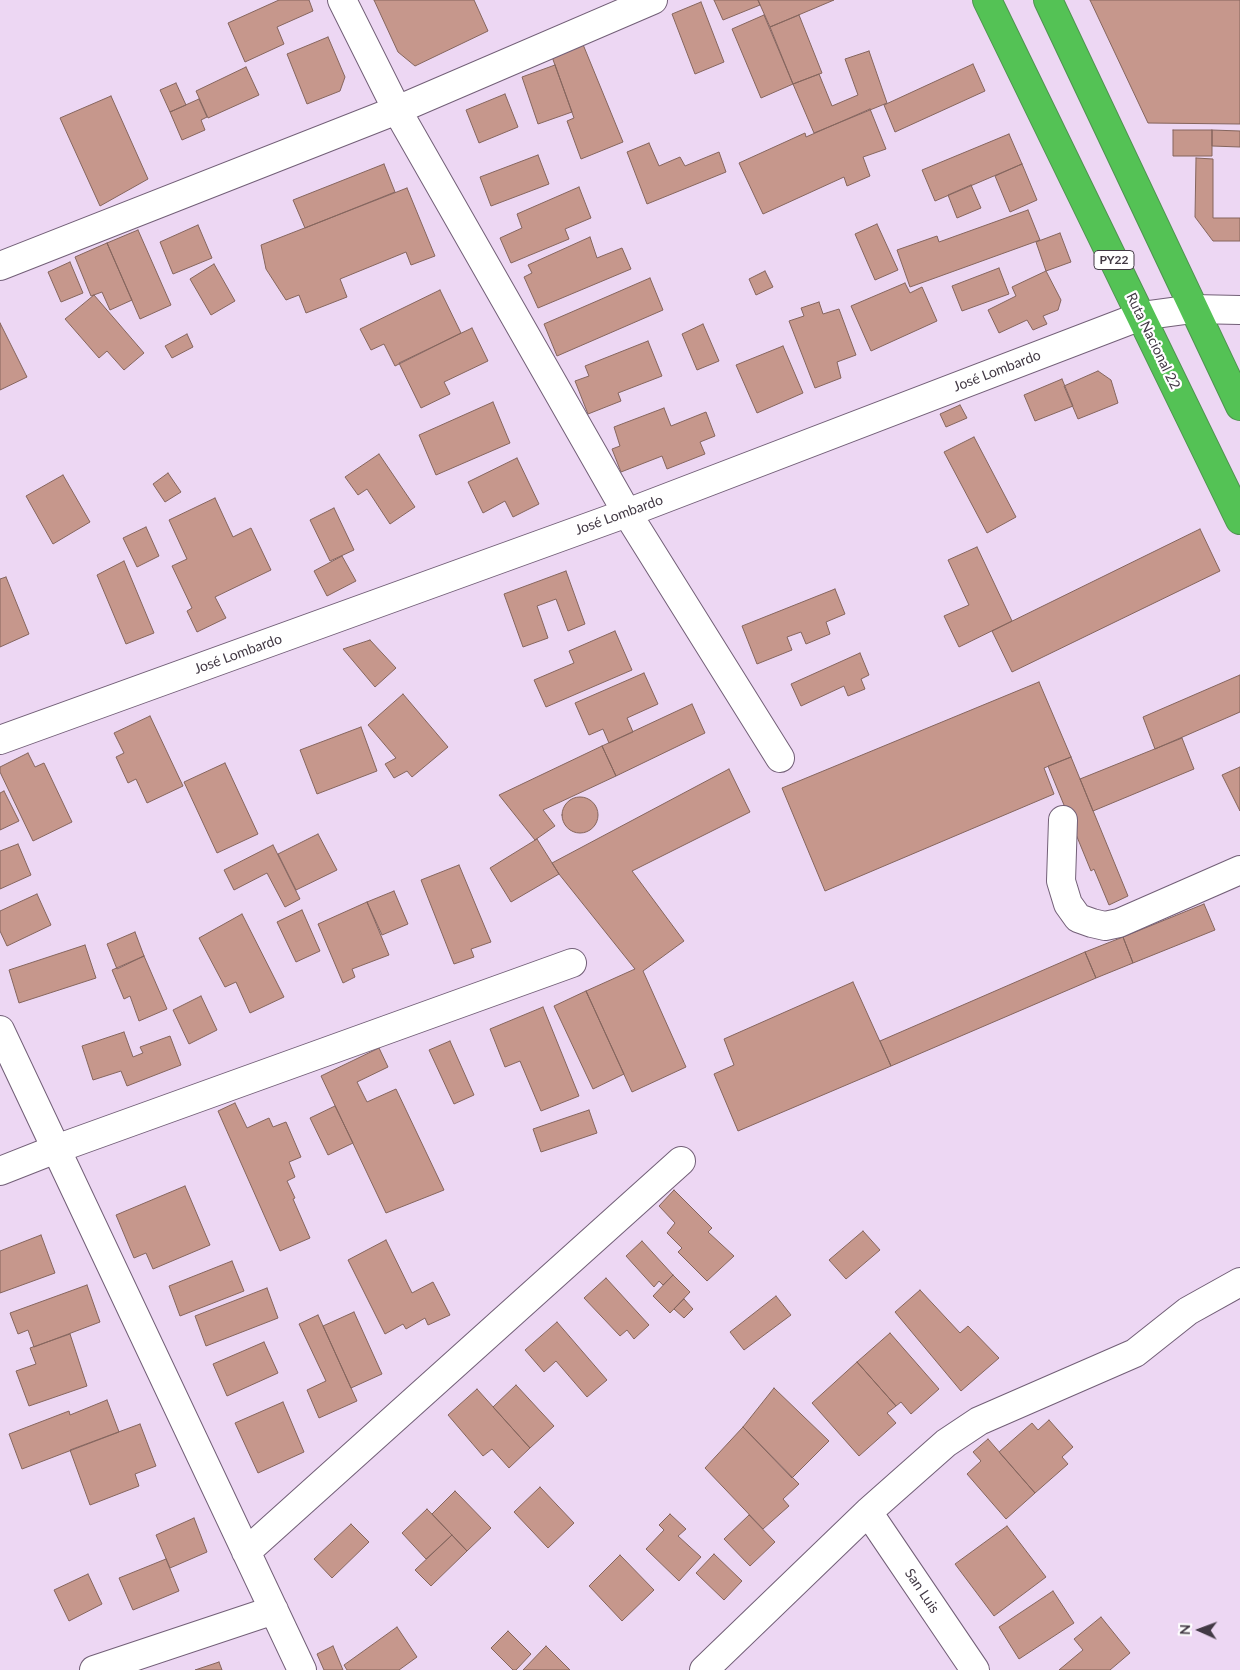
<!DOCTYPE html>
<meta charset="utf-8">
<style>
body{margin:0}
#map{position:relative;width:1240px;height:1670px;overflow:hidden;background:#edd7f3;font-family:Lato,sans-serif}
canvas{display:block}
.north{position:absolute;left:1175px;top:1605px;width:50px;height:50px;-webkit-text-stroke:4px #fff;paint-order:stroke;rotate:272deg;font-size:14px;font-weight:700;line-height:20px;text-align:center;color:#423944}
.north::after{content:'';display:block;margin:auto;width:18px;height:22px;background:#423944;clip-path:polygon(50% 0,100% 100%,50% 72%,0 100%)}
</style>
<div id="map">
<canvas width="1240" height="1670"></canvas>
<div class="north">N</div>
</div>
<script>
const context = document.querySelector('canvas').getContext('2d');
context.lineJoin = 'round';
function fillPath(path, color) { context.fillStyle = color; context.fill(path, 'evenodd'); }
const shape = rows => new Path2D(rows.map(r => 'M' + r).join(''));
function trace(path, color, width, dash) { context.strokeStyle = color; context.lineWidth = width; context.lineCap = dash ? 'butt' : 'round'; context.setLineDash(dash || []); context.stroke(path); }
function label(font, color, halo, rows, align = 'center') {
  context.font = font + ' Lato,sans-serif'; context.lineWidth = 4.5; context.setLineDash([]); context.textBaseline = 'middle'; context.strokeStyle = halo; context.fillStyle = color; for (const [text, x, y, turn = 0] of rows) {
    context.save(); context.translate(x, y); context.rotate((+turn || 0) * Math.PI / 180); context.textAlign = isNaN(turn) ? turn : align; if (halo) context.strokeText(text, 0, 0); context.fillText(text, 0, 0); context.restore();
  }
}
const building = shape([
 [279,0,309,0,313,11,277,27,284,44,245,62,228,23,279,0],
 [374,0,474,0,488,31,415,66,398,52,374,0],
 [714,0,758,0,760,5,723,20,714,0],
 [758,0,834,0,770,27,758,0],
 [1090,0,1240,0,1240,124,1148,123,1090,0],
 [701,2,724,62,695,74,672,14,701,2],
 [764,15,793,84,761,98,732,29,764,15],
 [799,15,822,73,793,84,770,27,799,15],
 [328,37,345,77,340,91,307,104,287,54,328,37],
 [582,42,623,142,581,159,567,121,574,118,551,54,582,42],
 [869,51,887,103,814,133,793,84,819,74,832,106,858,95,845,59,869,51],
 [973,64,985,91,895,132,884,105,973,64],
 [555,65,572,112,538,124,522,77,555,65],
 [246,67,259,95,208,118,196,91,246,67],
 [176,83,186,105,170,112,160,90,176,83],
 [505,94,518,127,479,143,466,110,505,94],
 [111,96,148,179,100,206,60,118,111,96],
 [199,99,207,117,201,120,205,130,182,140,170,112,199,99],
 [870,109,886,149,863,157,870,176,847,186,844,177,763,214,739,163,805,133,806,137,870,109],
 [1173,130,1212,130,1212,156,1173,156,1173,130],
 [1212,130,1240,131,1240,147,1212,146,1212,130],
 [1009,134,1022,164,935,201,922,170,1009,134],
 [649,143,659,166,680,157,685,166,719,152,726,172,647,204,627,152,649,143],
 [538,155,549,184,491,206,480,177,538,155],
 [1196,158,1213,159,1213,218,1240,218,1240,241,1213,241,1195,217,1196,158],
 [384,164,395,192,305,228,293,200,384,164],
 [1022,164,1037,200,1010,212,995,176,1022,164],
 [971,185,981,208,957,218,948,195,971,185],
 [579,187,591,218,565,229,569,239,511,263,500,238,522,228,517,214,579,187],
 [407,188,435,256,411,265,406,252,340,279,347,297,306,313,299,295,286,300,266,269,261,245,407,188],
 [1028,210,1040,240,910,287,897,250,937,236,939,242,1028,210],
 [877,224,898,270,875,280,855,234,877,224],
 [198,225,212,258,173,274,160,242,198,225],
 [138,230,171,305,140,319,107,243,138,230],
 [1060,233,1071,262,1046,271,1036,242,1060,233],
 [590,237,597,258,622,248,631,269,538,308,524,277,532,273,528,265,590,237],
 [107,243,132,300,110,310,102,292,91,296,75,257,107,243],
 [70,262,83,293,61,302,48,272,70,262],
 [214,264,235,301,211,315,190,279,214,264],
 [999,268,1009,294,962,311,952,286,999,268],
 [765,271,773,287,756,295,749,279,765,271],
 [1046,271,1061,300,1058,310,1043,316,1047,324,1033,330,1027,320,999,333,988,310,1016,296,1012,287,1046,271],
 [650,278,663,310,557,356,544,324,650,278],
 [905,283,910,293,922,287,937,321,871,351,851,306,905,283],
 [440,290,461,333,395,366,384,344,371,350,360,329,440,290],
 [94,295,144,353,124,370,107,351,99,358,65,319,94,295],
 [819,302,823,314,839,309,856,355,837,362,841,378,815,388,789,321,804,316,801,308,819,302],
 [0,323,27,377,0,390,0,323],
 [703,324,719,361,697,370,682,334,703,324],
 [472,328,488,361,444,382,450,394,421,408,399,363,472,328],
 [187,334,193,347,172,358,165,346,187,334],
 [648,341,662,376,618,393,621,401,588,414,575,381,589,376,585,366,648,341],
 [783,346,803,393,757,413,736,365,783,346],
 [1098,371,1111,380,1118,403,1078,419,1064,386,1098,371],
 [1062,379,1073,406,1035,421,1024,395,1062,379],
 [493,402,510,443,436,475,419,435,493,402],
 [960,405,967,418,946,427,940,414,960,405],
 [664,408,671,426,706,412,715,436,700,442,705,454,667,469,662,456,621,472,612,449,620,446,614,427,664,408],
 [974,437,1016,517,987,533,944,452,974,437],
 [379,454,415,507,390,524,367,489,358,495,345,477,379,454],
 [517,458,539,504,513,517,505,501,483,513,468,482,517,458],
 [168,473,181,492,165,502,153,484,168,473],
 [63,475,90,522,53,544,26,496,63,475],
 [215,498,233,537,251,528,271,570,215,597,226,618,197,632,187,611,192,608,172,566,187,559,169,520,215,498],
 [334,508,354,550,330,561,310,520,334,508],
 [146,527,159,556,137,567,123,538,146,527],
 [1200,529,1220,571,1012,672,992,631,1200,529],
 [977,547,1012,621,959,647,944,616,969,605,948,560,977,547],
 [342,556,356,581,327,596,314,571,342,556],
 [124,561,154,633,126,644,97,575,124,561],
 [566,571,585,624,568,631,556,599,537,606,548,638,523,647,504,594,566,571],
 [6,577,29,634,0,647,0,579,6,577],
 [835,589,845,614,826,622,830,634,806,644,801,632,787,637,792,650,757,664,742,626,835,589],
 [615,631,632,670,546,707,534,680,574,663,569,651,615,631],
 [370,640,396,668,375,687,343,649,370,640],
 [860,653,869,675,861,679,865,689,848,696,844,686,801,706,791,684,860,653],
 [644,673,658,704,627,718,633,732,609,743,603,729,589,735,575,703,644,673],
 [1240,675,1240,712,1155,749,1143,717,1240,675],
 [1039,682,1071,757,1044,768,1054,794,825,891,782,788,1039,682],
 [403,694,448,747,412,777,407,771,394,778,385,764,396,758,368,725,403,694],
 [692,704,705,733,616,776,602,746,692,704],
 [150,716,183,786,147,803,136,779,128,783,116,757,124,753,114,733,150,716],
 [361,727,377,771,317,794,300,750,361,727],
 [1182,738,1194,769,1093,811,1080,779,1182,738],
 [602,746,616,776,543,810,555,826,535,840,499,795,602,746],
 [28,753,35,767,44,763,72,822,33,841,0,772,0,767,28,753],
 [1071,757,1128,896,1109,905,1094,869,1091,871,1048,766,1071,757],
 [225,763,258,834,217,853,184,782,225,763],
 [1240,767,1240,811,1222,775,1240,767],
 [729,769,750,812,632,871,684,941,643,971,686,1067,632,1092,586,991,635,969,559,874,552,863,729,769],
 [4,791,19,821,0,830,0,793,4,791],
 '562 815a18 18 0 1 1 36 0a18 18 0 1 1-36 0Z',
 [318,834,337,870,296,890,278,854,318,834],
 [537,839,559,874,511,902,490,868,537,839],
 [18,844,31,875,0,889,0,851,18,844],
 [273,845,300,899,285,907,267,873,234,890,224,870,273,845],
 [459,865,491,942,471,949,474,957,454,964,421,880,459,865],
 [394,891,408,924,382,935,367,902,394,891],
 [37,894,51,925,7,946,0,931,0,911,37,894],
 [367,902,389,955,352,969,355,977,343,983,318,924,367,902],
 [1204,904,1215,930,1133,963,1123,937,1204,904],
 [302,910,320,951,296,962,277,922,302,910],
 [242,914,284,997,250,1013,236,982,225,987,199,938,242,914],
 [135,932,144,956,117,969,107,944,135,932],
 [1123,937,1133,963,1096,978,1085,952,1123,937],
 [85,945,96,978,19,1003,9,970,85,945],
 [1085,952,1096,978,891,1066,880,1041,1085,952],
 [144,956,167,1009,139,1021,130,996,124,999,112,970,144,956],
 [853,982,891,1066,738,1131,714,1074,734,1065,724,1039,853,982],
 [586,991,624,1074,593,1089,554,1006,586,991],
 [201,996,217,1030,189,1044,173,1010,201,996],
 [543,1007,579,1096,541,1111,520,1061,505,1067,490,1029,543,1007],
 [124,1032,133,1057,143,1053,140,1047,170,1036,181,1065,127,1086,121,1071,93,1080,82,1046,124,1032],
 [450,1041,474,1095,454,1104,429,1050,450,1041],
 [379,1048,388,1067,357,1082,367,1102,396,1089,444,1190,386,1213,321,1076,379,1048],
 [235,1103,247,1128,269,1118,273,1127,286,1122,301,1157,289,1162,295,1177,287,1181,295,1198,293,1199,310,1238,280,1251,218,1111,235,1103],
 [335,1106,353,1143,328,1155,310,1118,335,1106],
 [589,1110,597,1133,541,1152,533,1129,589,1110],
 [185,1186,210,1245,153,1269,146,1253,134,1258,116,1215,185,1186],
 [674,1190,712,1228,708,1232,734,1256,707,1281,678,1252,682,1248,667,1233,675,1223,659,1206,674,1190],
 [863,1231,880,1250,846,1279,829,1260,863,1231],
 [41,1235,55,1273,0,1293,0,1251,41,1235],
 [386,1240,412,1293,433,1282,450,1315,428,1325,425,1318,406,1329,403,1324,385,1334,348,1260,386,1240],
 [642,1241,673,1275,663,1285,659,1281,654,1287,626,1256,642,1241],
 [232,1261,244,1291,180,1316,169,1286,232,1261],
 [673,1275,690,1292,670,1313,653,1296,673,1275],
 [606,1278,649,1325,634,1339,627,1330,620,1336,584,1298,606,1278],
 [87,1285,100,1322,34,1347,28,1330,18,1334,10,1313,87,1285],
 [267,1288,278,1318,206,1346,195,1316,267,1288],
 [920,1290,960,1333,968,1326,999,1358,961,1391,895,1312,920,1290],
 [776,1296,791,1315,744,1350,730,1332,776,1296],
 [684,1299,693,1309,684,1318,674,1309,684,1299],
 [354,1312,382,1374,351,1388,323,1326,354,1312],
 [318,1315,357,1401,319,1418,307,1390,326,1381,299,1324,318,1315],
 [557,1322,607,1380,587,1397,556,1361,544,1372,525,1350,557,1322],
 [890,1333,939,1389,911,1414,901,1402,896,1406,857,1362,890,1333],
 [70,1334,87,1386,29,1406,16,1371,36,1364,30,1348,70,1334],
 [264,1342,278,1373,227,1396,213,1364,264,1342],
 [857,1362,896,1406,887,1413,896,1423,859,1456,812,1403,857,1362],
 [516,1385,554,1426,530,1448,493,1407,516,1385],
 [774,1388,829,1441,792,1478,743,1427,774,1388],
 [477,1389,530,1448,509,1468,492,1449,483,1456,448,1415,477,1389],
 [107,1400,119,1432,22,1469,9,1434,69,1411,70,1415,107,1400],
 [283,1402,304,1452,258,1473,235,1423,283,1402],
 [1049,1420,1073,1447,1062,1457,1068,1464,1035,1493,999,1452,1032,1423,1038,1430,1049,1420],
 [140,1424,156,1466,135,1474,139,1486,90,1505,70,1450,140,1424],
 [743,1427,799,1484,783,1499,789,1506,763,1529,705,1468,743,1427],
 [988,1439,1035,1493,1006,1519,967,1474,981,1461,973,1452,988,1439],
 [540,1487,574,1523,548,1548,514,1512,540,1487],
 [455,1491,491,1528,467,1551,432,1514,455,1491],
 [427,1509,452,1535,426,1559,402,1533,427,1509],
 [670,1514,686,1529,678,1536,701,1557,679,1581,646,1549,664,1530,659,1525,670,1514],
 [749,1515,775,1542,750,1566,724,1539,749,1515],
 [194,1518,207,1552,170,1568,156,1535,194,1518],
 [351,1524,369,1542,332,1578,314,1559,351,1524],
 [1007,1526,1046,1577,994,1616,955,1564,1007,1526],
 [452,1535,467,1551,431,1586,415,1570,452,1535],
 [714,1554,742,1581,724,1600,696,1573,714,1554],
 [620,1555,654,1590,622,1621,589,1586,620,1555],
 [166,1559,179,1591,133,1610,119,1578,166,1559],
 [88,1574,102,1604,69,1621,54,1590,88,1574],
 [1053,1591,1074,1623,1019,1659,999,1627,1053,1591],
 [1101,1617,1130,1653,1110,1670,1059,1670,1083,1650,1074,1639,1101,1617],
 [397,1627,417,1657,399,1670,347,1670,344,1665,397,1627],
 [508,1631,531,1654,516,1670,513,1670,491,1648,508,1631],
 [333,1646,343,1670,324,1670,317,1654,333,1646],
 [546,1646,570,1670,523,1670,546,1646],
 [219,1662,222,1670,195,1670,219,1662]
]);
const minor = shape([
 [342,0,397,110,627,513,780,758],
 [0,266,397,110,653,0],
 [0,740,627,513,1141,316,1193,309,1240,310],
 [1063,820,1061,881,1068,904,1078,918,1092,923,1105,926,1119,923,1240,870],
 [0,1030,302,1670],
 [0,1171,56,1149,572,963],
 [868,1512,975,1670],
 [246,1552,681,1161],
 [94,1670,274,1610],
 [704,1670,868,1512,946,1443,979,1421,1135,1353,1188,1311,1240,1282]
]);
const highway = shape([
 [987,0,1240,520],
 [1048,0,1240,406]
]);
const shields = [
 [1114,260,40]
];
const shieldNames = [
 ["PY22",1114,260]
];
const streetNames = [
 ["Ruta Nacional 22",1153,341,64],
 ["José Lombardo",997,371,-21],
 ["José Lombardo",619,515,-20],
 ["José Lombardo",238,654,-20],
 ["San Luis",922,1591,56]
];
fillPath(building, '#c6978c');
trace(building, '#85655d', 1);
trace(minor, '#725f77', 30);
trace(highway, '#4e924f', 30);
trace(minor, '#fff', 28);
trace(highway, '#54c255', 28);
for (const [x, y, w] of shields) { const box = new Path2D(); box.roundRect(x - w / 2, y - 9.5, w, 19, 4); context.fillStyle = '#fff'; context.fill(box); trace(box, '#423944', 1); }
label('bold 12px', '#423944', null, shieldNames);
label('14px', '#423944', '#fff', streetNames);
</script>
